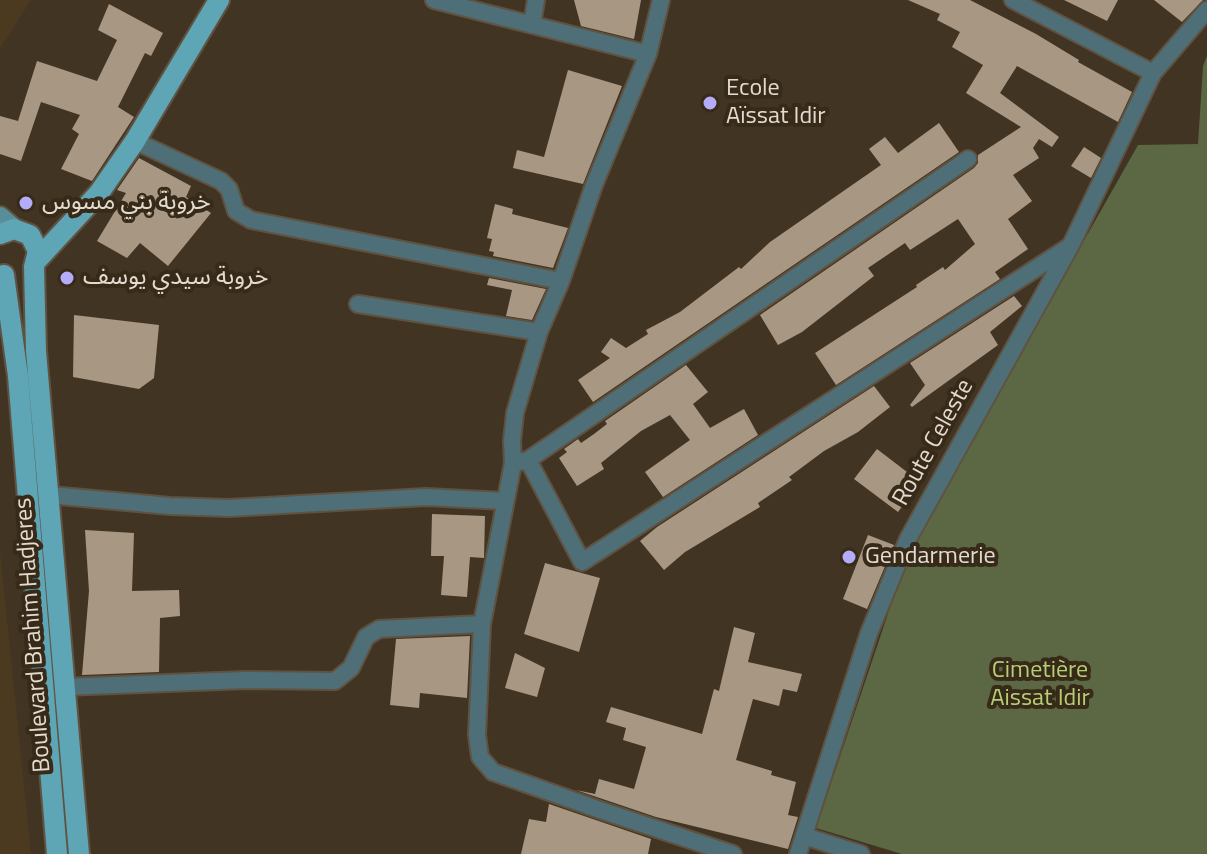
<!DOCTYPE html>
<meta charset="utf-8">
<style>
body{margin:0}
canvas{display:block;background:#423422}
</style>
<canvas width="1207" height="854"></canvas>
<script>
const context = document.querySelector('canvas').getContext('2d');
context.lineJoin = 'round';
function fillPath(path, color) { context.fillStyle = color; context.fill(path, 'evenodd'); }
const shape = rows => new Path2D(rows.map(r => 'M' + r).join(''));
function trace(path, color, width, dash) { context.strokeStyle = color; context.lineWidth = width; context.lineCap = dash ? 'butt' : 'round'; context.setLineDash(dash || []); context.stroke(path); }
function label(font, color, halo, rows, align = 'center') {
  context.font = font + ' "Titillium Web","Noto Sans Arabic",sans-serif'; context.lineWidth = 8; context.setLineDash([]); context.textBaseline = 'middle'; context.strokeStyle = halo; context.fillStyle = color; for (const [text, x, y, turn = 0] of rows) {
    context.save(); context.translate(x, y); context.rotate((+turn || 0) * Math.PI / 180); context.textAlign = isNaN(turn) ? turn : align; if (halo) context.strokeText(text, 0, 0); context.fillText(text, 0, 0); context.restore();
  }
}
const built = shape([
 [0,0,31,0,0,48],
 [0,551,31,854,0,854]
]);
const green = shape([
 [1207,56,1207,854,902,854,816,828,910,548,1138,145,1198,144,1203,66]
]);
const building = shape([
 [574,0,641,0,634,39,581,26],
 [908,0,970,0,1036,34,1079,60,1078,62,1132,92,1118,122,1017,66,1000,93,1059,137,1052,147,1039,139,1033,148,1039,158,1013,175,1032,201,1008,219,1028,249,995,272,1000,279,836,385,815,353,917,287,916,285,943,267,945,270,975,244,958,219,910,250,905,243,868,268,874,276,802,332,778,345,760,315,974,168,978,163,978,155,1021,127,966,93,983,65,952,47,960,32,937,20,940,14],
 [1064,0,1118,0,1107,21],
 [1154,0,1203,0,1182,22],
 [109,4,163,33,151,56,145,53,118,107,134,117,92,181,61,169,79,134,72,129,80,115,41,102,21,161,0,154,0,116,18,121,37,61,97,81,117,40,98,30],
 [568,70,622,86,583,184,513,168,517,150,544,157],
 [939,123,959,152,593,402,578,380,610,358,601,352,611,338,626,348,648,334,646,330,680,312,739,267,741,269,770,242,881,165,869,149,885,137,898,153],
 [1084,147,1101,158,1091,178,1071,166],
 [139,158,191,186,186,197,211,213,168,266,140,243,127,258,97,241,126,193,117,190],
 [495,204,513,209,512,214,568,228,553,268,493,256,494,252,489,251,492,239,487,238],
 [489,278,546,289,532,320,506,316,512,290,487,285],
 [1014,296,1022,306,990,332,998,345,912,407,910,405,925,385,910,363],
 [74,315,159,325,154,378,139,389,73,377],
 [686,365,708,392,693,404,710,428,744,409,758,435,663,497,645,472,690,440,670,415,641,431,601,463,604,469,577,486,559,458,567,452,564,449,578,439,581,443,594,434,607,424,605,421],
 [874,386,890,407,858,432,824,451,789,477,792,480,758,503,760,507,685,552,664,570,640,541,657,527],
 [877,449,920,482,898,512,854,479],
 [432,514,485,516,484,558,470,557,467,597,441,595,444,556,431,556],
 [85,530,134,533,132,591,179,590,180,616,160,618,159,672,82,675,89,591],
 [868,535,894,545,867,609,843,599],
 [545,563,600,578,579,652,524,634],
 [734,627,755,633,748,662,802,674,797,692,783,689,779,706,753,699,736,760,772,771,771,775,796,782,788,815,798,817,788,849,656,817,576,790,595,794,599,779,634,789,646,747,623,740,626,728,606,722,611,707,702,734,714,689,719,691],
 [470,636,467,698,420,693,419,708,390,705,396,639],
 [515,653,545,668,537,697,505,688],
 [549,804,651,839,648,854,521,854,529,819,546,822]
]);
const street = shape([
 [434,0,648,54],
 [661,0,648,54,594,185,561,281,539,332,515,413,512,441,513,463,482,624,477,735,480,757,493,772,603,811,733,854],
 [1013,0,1153,73],
 [532,25,536,0],
 [135,141,221,181,229,189,236,211,251,220,561,281],
 [358,304,539,332],
 [528,460,582,562,1069,247],
 [519,462,528,460,968,159],
 [50,495,170,506,229,508,426,497,504,501],
 [63,687,246,680,335,681,351,668,366,637,379,629,482,624],
 [804,836,861,854],
 [798,854,869,633,908,539,1071,245,1153,73,1207,10]
]);
const secondary = shape([
 [0,217,14,229]
]);
const primary = shape([
 [0,234,14,229,30,235,38,251,34,267],
 [38,259,99,193,135,141,219,0],
 [34,267,36,351,79,854],
 [4,275,18,376,57,854]
]);
const markers = [
 [710,103,8,"#b4acf9"],
 [26,203,8,"#b4acf9"],
 [67,278,8,"#b4acf9"],
 [849,557,8,"#b4acf9"]
];
const poiNames = [
 ["Ecole",726,89],
 ["Aïssat Idir",726,117],
 ["خروبة بني مسوس",42,203],
 ["خروبة سيدي يوسف",83,278],
 ["Gendarmerie",865,557]
];
const streetNames = [
 ["Route Celeste",934,443,-61],
 ["Boulevard Brahim Hadjeres",34,635,-94]
];
const parkNames = [
 ["Cimetière",1040,671],
 ["Aissat Idir",1040,699]
];
fillPath(built, '#4b3920');
fillPath(green, '#5c6744');
fillPath(building, '#a89883');
trace(street, '#5f5241', 20);
trace(secondary, '#5f5241', 24);
trace(primary, '#5f5241', 24);
trace(street, '#4e6f77', 16);
trace(secondary, '#588e9a', 20);
trace(primary, '#5ea5b5', 20);
for (const [x, y, r, color] of markers) { const dot = new Path2D(); dot.arc(x, y, r, 0, 2 * Math.PI); context.fillStyle = color; context.fill(dot); trace(dot, '#372a18', 3); }
label('24px', '#e4dbd0', '#372a18', poiNames, 'left');
label('24px', '#e4dbd0', '#372a18', streetNames);
label('24px', '#b6cf76', '#372a18', parkNames);
</script>
